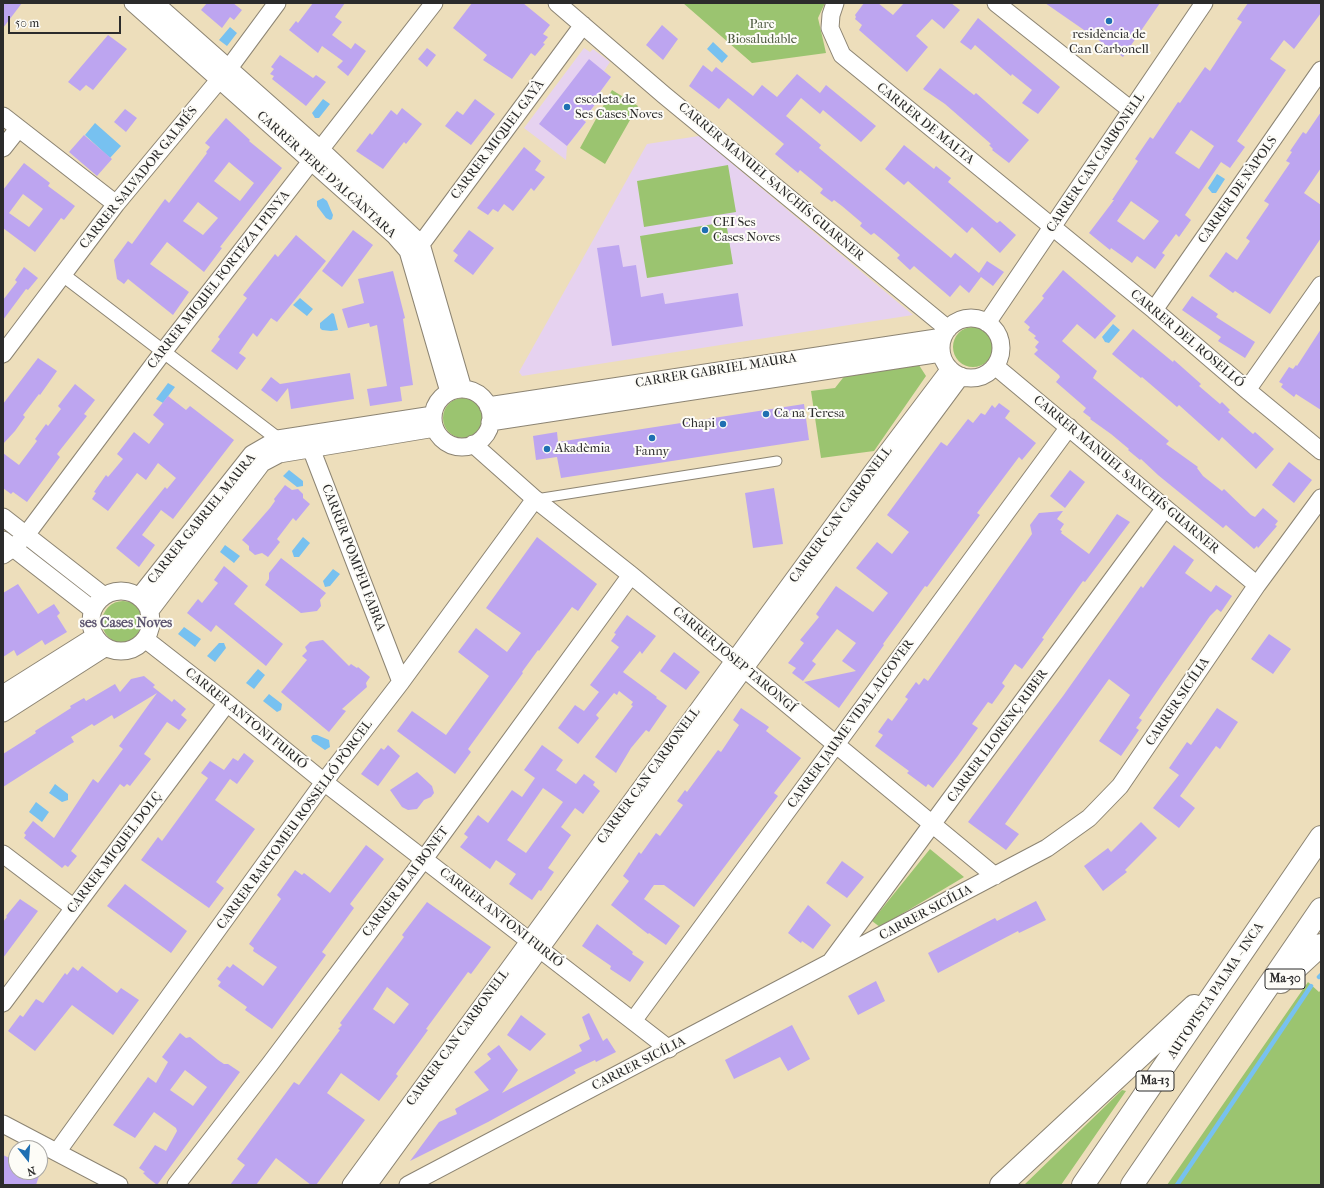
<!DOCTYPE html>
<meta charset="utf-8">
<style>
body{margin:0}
#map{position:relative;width:1324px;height:1188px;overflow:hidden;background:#eddebb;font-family:"IM FELL French Canon",serif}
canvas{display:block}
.frame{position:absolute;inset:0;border:4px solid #2b2b2b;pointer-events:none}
.north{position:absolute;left:8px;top:1140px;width:40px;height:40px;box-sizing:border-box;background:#fdfcf7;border:1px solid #a9a8a5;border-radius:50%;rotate:163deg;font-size:11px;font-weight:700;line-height:16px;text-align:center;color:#2b2b2b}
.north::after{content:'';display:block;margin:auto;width:14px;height:18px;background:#1f6fb2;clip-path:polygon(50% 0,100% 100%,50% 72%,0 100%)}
.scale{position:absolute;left:8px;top:16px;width:113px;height:18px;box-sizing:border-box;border:2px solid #2b2b2b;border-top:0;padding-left:5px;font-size:12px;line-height:14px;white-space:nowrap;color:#2b2b2b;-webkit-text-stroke:3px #fdfcf7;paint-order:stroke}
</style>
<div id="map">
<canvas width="1324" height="1188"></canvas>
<div class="frame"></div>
<div class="north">N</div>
<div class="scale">50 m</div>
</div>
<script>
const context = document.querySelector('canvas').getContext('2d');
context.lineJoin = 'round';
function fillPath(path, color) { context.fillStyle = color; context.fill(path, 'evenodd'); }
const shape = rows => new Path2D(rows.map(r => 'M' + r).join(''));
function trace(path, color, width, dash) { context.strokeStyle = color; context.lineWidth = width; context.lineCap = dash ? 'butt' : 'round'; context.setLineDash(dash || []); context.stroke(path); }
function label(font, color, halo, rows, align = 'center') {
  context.font = font + ' "IM FELL French Canon",serif'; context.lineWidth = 4; context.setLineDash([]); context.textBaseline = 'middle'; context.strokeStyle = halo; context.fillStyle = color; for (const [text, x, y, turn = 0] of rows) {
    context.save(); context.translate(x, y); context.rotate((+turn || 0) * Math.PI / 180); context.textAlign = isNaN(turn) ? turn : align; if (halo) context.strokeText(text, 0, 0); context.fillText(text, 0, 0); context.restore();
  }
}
const built = shape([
 [584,48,590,52,593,49,610,62,604,71,611,77,600,92,603,94,584,120,586,122,567,146,566,160,524,128],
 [699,136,913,315,522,376,519,372,647,144]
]);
const green = shape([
 [683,3,825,3,818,18,826,53,752,63],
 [612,90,638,106,605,164,580,148],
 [728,165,736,212,644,227,637,181],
 [726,222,733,264,647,278,640,236],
 '953 347a20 20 0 1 1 40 0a20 20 0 1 1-40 0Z',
 [917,362,926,376,874,451,821,458,811,391,835,388,846,374],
 '443 418a20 20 0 1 1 40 0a20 20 0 1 1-40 0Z',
 '102 622a21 21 0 1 1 42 0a21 21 0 1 1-42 0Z',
 [930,849,964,877,880,927,872,921],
 [1308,982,1319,992,1321,990,1321,1185,1167,1185],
 [1122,1090,1126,1091,1061,1185,1024,1185]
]);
const water = shape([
 [230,27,237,33,227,46,219,40],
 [713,42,728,56,722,63,707,49],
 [323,99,330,104,319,118,315,118,312,113],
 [95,123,121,146,110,158,85,135],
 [1217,174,1225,179,1216,193,1212,193,1208,188],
 [323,198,327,201,333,215,332,219,330,220,326,218,317,206,317,201],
 [300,298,313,309,307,316,293,305],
 [332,313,334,314,338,330,331,331,322,330,320,328,320,323],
 [1113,324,1120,330,1109,343,1105,342,1102,337],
 [168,383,175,387,163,403,156,399],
 [289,470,303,481,303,486,297,487,283,476],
 [303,537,310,543,299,557,294,557,292,551],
 [225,545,240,556,234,563,220,552],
 [333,569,340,574,330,586,325,587,323,581],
 [184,627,201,639,195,647,178,634],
 [219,643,224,643,226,648,215,662,207,656],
 [258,669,265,675,254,689,246,683],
 [269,694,282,704,281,710,277,712,263,701],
 [313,735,317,735,329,740,330,747,325,750,312,741,311,737],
 [55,784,68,794,68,800,62,802,49,793],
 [36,802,49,812,42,822,29,812]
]);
const stream = shape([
 [1319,977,1321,975],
 [1177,1185,1311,986]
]);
const building = shape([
 [3,3,22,3,3,28],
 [207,3,233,3,242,10,234,20,230,17,222,28,201,10],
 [313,3,345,3,335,17,342,22,332,35,351,49,355,43,366,51,348,76,337,67,343,61,322,46,318,53,289,30,296,21,298,23],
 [472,3,523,3,550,25,543,34,548,37,543,43,545,44,535,56,531,53,512,79,483,60,487,55,453,28],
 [864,3,878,3,893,15,904,3,951,3,960,10,944,29,932,19,916,36,928,47,907,72,859,30,862,25,855,19,856,17,855,15],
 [1045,3,1160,3,1123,57],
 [1248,3,1321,3,1321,13,1294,49,1284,40,1270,59,1286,70,1237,141,1245,147,1230,168,1221,162,1185,215,1191,220,1179,237,1176,234,1162,253,1165,255,1155,269,1137,256,1132,263,1111,248,1110,250,1089,233,1114,200,1112,200,1138,161,1135,159,1150,137,1153,139,1178,102,1180,103,1205,67,1210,71,1242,22,1237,19],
 [1191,130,1214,146,1199,169,1175,153],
 [1131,201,1159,221,1144,240,1117,221],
 [978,18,1060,87,1038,114,1022,103,1032,90,1012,74,1011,76,975,45,971,50,960,42],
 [662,25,678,39,663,60,646,45],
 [108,35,127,49,93,90,86,85,80,91,68,82],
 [427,48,436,55,427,67,418,59],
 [280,55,313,78,316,75,326,82,306,106,272,79,274,76,270,74,274,69,271,67],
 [589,59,611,77,600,92,603,94,583,120,586,122,567,146,539,124],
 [703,65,712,72,716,67,753,96,762,85,777,97,797,74,820,93,826,85,876,126,861,142,823,110,820,114,801,98,786,116,821,145,819,148,951,258,955,253,979,273,987,261,1004,272,993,286,981,277,969,293,960,285,950,297,914,266,910,270,897,258,900,255,885,242,874,233,871,235,860,226,862,223,842,206,834,200,832,202,820,193,823,189,800,170,798,173,775,154,784,144,728,98,719,109,689,86],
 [940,68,974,95,976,93,1029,140,1009,163,992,150,993,149,989,145,991,144,945,104,923,89],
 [475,99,495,114,471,145,445,126,457,111,463,115],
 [402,108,422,124,406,144,404,142,383,169,356,151,370,133,372,135,391,110,397,115],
 [125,109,137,118,126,132,114,122],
 [1321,112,1321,168,1304,193,1321,205,1321,238,1270,314,1235,291,1233,293,1209,276,1226,252,1237,260,1250,241,1246,238,1268,206,1269,204,1264,201,1290,163,1286,161,1292,152,1290,151,1303,132,1306,134],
 [226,118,250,140,249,141,282,168,220,247,222,248,204,272,167,242,150,264,189,292,173,315,128,279,124,284,117,279,114,260,128,241,132,244,165,199,169,203,207,153,206,152,210,147,205,143],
 [229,162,254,183,240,201,214,181],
 [198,202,218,218,203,235,183,221],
 [84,135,112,159,97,176,69,152],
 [904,145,934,169,936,166,951,178,948,182,997,223,1000,221,1016,235,1000,253,972,227,967,233,908,181,904,185,885,169],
 [524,147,541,161,535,170,545,177,534,191,531,188,513,211,504,204,498,212,493,209,488,215,477,208],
 [24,163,50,183,48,186,75,206,64,220,61,218,35,252,3,228,3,190],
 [23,194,43,209,29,227,9,213],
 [353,230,373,245,342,287,322,271],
 [469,230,494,248,473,275,454,261,458,255,453,251],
 [296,235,326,261,277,322,271,318,257,337,253,333,239,353,246,358,237,370,211,351,220,339,218,337,247,298,243,295,275,254,278,257],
 [619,245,623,267,636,265,641,297,663,293,665,304,738,293,743,326,612,346,597,248],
 [24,267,38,278,28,290,26,289,3,320,3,300,17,282,15,280],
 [1063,270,1116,316,1095,339,1077,324,1062,341,1097,371,1093,378,1169,441,1166,444,1198,467,1197,468,1203,476,1222,491,1224,489,1251,515,1255,517,1263,508,1278,521,1275,525,1277,526,1258,548,1257,546,1254,549,1226,525,1223,528,1158,475,1141,459,1140,460,1128,450,1129,449,1111,434,1090,419,1091,418,1083,412,1086,408,1056,382,1060,377,1059,375,1034,354,1038,350,1035,347,1039,342,1034,338,1036,336,1028,330,1030,327,1024,322,1044,298,1042,296],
 [393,271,405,318,403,319,413,385,400,387,402,401,370,406,367,389,387,386,377,325,370,327,369,323,348,328,342,309,364,303,358,279],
 [1192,296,1218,314,1216,317,1255,342,1245,358,1218,341,1221,337,1182,310],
 [1133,329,1173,362,1174,360,1201,384,1199,386,1220,404,1222,402,1230,410,1228,412,1253,434,1255,432,1274,449,1256,469,1222,437,1219,441,1179,405,1177,407,1142,377,1141,378,1112,354],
 [1321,329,1321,410,1296,394,1294,397,1281,387,1283,384,1279,382,1289,367,1293,369,1296,365,1297,366],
 [38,358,57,371,40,395,39,394,23,415,25,417,15,431,3,444,3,404],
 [350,373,354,399,291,409,288,388,277,402,261,390,271,377,280,384],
 [75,384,95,400,84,414,87,416,57,454,60,457,27,502,13,492,11,494,3,488,3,453,19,465,37,441,35,439,46,424,48,426,61,409,58,406],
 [168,396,186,410,190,406,234,440,173,519,161,510,142,535,155,545,139,567,116,548,165,487,167,489,176,478,158,463,146,480,137,473,108,511,92,499,96,493,94,492,106,475,108,477,123,459,117,454,134,432,149,444,164,424,153,415],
 [999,403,1010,411,1005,418,1036,443,1022,460,1019,457,977,513,980,515,927,587,925,586,902,618,883,644,884,645,839,708,804,682,856,671,842,661,856,643,837,629,812,661,816,664,803,681,792,673,796,668,788,663,804,643,800,640,819,617,816,614,836,586,873,612,888,593,856,568,877,542,892,554,909,532,887,515,941,442,947,446,968,419,973,423,981,413,985,415,992,405,995,408],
 [804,404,809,440,561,478,557,457,536,460,533,436,557,432,558,442],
 [1289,462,1312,480,1294,503,1272,485],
 [1070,470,1085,482,1065,508,1050,496],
 [285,485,292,490,298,489,303,494,303,498,310,504,296,521,293,518,277,539,280,542,268,557,262,553,255,555,249,550,249,546,242,540,270,508,275,501,274,499],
 [774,488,783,544,753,548,745,493],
 [1063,511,1057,519,1064,524,1060,530,1062,531,1061,533,1089,554,1117,514,1130,522,1085,582,1083,581,1067,603,1042,638,1044,639,1022,669,1015,664,1002,683,1005,686,992,704,988,702,972,724,978,728,957,757,933,788,928,784,926,787,907,773,909,771,875,746,883,735,878,732,888,718,892,721,908,699,905,697,916,682,919,685,924,678,928,681,1032,534,1030,525,1039,513],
 [537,537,597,584,578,611,572,607,539,651,538,650,522,672,523,673,468,749,471,752,455,774,397,731,412,711,446,735,489,676,458,652,476,628,507,652,521,633,486,608],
 [1174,545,1194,560,1185,573,1211,592,1216,585,1232,596,1221,612,1217,609,1210,616,1163,683,1139,718,1142,720,1136,728,1139,730,1121,756,1099,741,1130,695,1109,679,1005,824,1019,834,1006,850,968,822,1063,696,1141,586,1143,588],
 [281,558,326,593,320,600,321,606,317,611,301,613,265,585,269,579,269,573],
 [224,566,248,586,234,604,283,644,266,666,216,625,211,632,187,613,198,599,202,603,218,583,214,580],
 [18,584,38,614,54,604,60,613,57,616,67,632,45,645,42,640,17,656,14,650,3,657,3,593],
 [627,615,656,636,642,654,640,651,623,672,657,697,656,698,667,706,649,732,646,730,631,748,616,773,595,757,633,706,631,705,633,702,619,691,617,695,614,693,596,715,599,718,578,744,558,728,575,705,584,711,599,692,590,685,619,647,611,641,616,634,614,633],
 [1269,634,1291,649,1273,674,1251,659],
 [323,640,349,666,351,664,357,668,358,667,370,677,366,683,367,687,342,709,346,711,329,732,281,692,307,660,302,656,307,651,305,647,310,642],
 [674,652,700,672,686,690,660,671],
 [144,676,155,685,153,687,172,702,174,699,186,709,181,715,187,720,179,730,167,722,144,754,151,759,130,786,127,784,124,787,120,784,71,851,77,856,68,867,65,865,62,868,24,838,26,835,24,833,33,821,54,838,93,779,98,783,123,749,119,746,157,693,114,719,112,715,94,726,92,724,71,737,74,742,69,745,3,787,3,754,36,733,35,731,71,708,70,706,84,698,86,701,115,684,120,692,131,679],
 [741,708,769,727,766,731,801,758,774,793,778,796,694,907,664,885,654,885,644,899,680,926,666,945,649,933,648,934,611,905,629,881,623,876,639,852,641,854,656,833,660,836,683,805,677,801,685,790,687,792,718,750,721,752,739,725,733,720],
 [1217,708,1238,722,1220,749,1216,746,1180,796,1195,808,1179,828,1153,808,1179,775,1169,768,1187,742,1191,745],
 [388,745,400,756,378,786,361,774,381,748,384,750],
 [542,745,563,760,556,770,576,784,584,774,595,782,593,785,600,791,583,814,575,808,561,827,571,835,548,868,554,872,541,891,539,890,532,900,509,884,516,874,496,860,490,869,460,847,468,837,464,834,478,815,488,823,512,790,522,797,535,778,524,770],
 [543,788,563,802,526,853,507,840],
 [244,753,254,761,237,784,230,779,215,800,255,829,216,882,224,888,209,908,141,860,158,837,162,841,208,778,201,773,210,761,224,770,233,758,238,761],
 [417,772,432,786,434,793,431,797,424,800,417,809,408,810,402,807,390,790],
 [1141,822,1157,838,1125,870,1127,872,1103,891,1084,866,1108,848,1111,852],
 [366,845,384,859,350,904,354,908,322,952,326,955,272,1029,245,1010,247,1007,218,986,221,982,217,979,227,966,230,968,233,964,263,986,277,967,253,951,254,948,249,944,281,899,277,895,295,870,302,875,304,873,330,893],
 [842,861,864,877,847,898,826,883],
 [125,884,187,931,171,953,107,906],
 [20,899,38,911,3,958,3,922,7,917,6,916],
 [1036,901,1046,920,1019,933,1018,931,938,973,928,953,995,918,997,921],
 [427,902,491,947,471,974,468,972,426,1029,428,1030,396,1074,398,1076,379,1101,341,1073,327,1093,365,1120,316,1185,311,1185,276,1158,256,1185,230,1185,245,1165,237,1159,294,1082,299,1085,340,1030,338,1029,342,1025,340,1023,404,937,402,935],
 [387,987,409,1004,394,1024,373,1009],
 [808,905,831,925,813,949,802,941,801,943,788,933],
 [597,924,633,952,632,954,644,962,630,982,610,969,611,966,582,946],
 [82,966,117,993,121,988,139,1000,113,1035,72,1005,35,1051,8,1031,20,1015,23,1017,36,999,43,1003,65,973,67,975,73,967,78,971],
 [876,981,885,1001,858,1015,848,996],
 [589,1013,603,1041,607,1038,616,1052,596,1062,595,1060,574,1070,576,1073,562,1081,488,1122,410,1161,439,1122,457,1114,455,1109,489,1090,474,1072,491,1059,487,1054,499,1045,518,1070,502,1093,582,1051,579,1045,590,1039,582,1017],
 [521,1015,546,1034,530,1051,507,1035],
 [792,1025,810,1059,788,1071,780,1057,734,1079,725,1060],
 [180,1033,186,1038,190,1037,218,1060,224,1064,228,1064,240,1072,157,1185,147,1177,143,1173,145,1172,139,1168,155,1145,166,1151,177,1131,176,1128,154,1112,135,1138,113,1125,148,1077,156,1083,168,1062,162,1057],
 [185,1070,207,1087,193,1106,170,1090],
 [3,1155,16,1161,16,1172,29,1172,39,1176,36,1185,3,1185]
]);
const service = shape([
 [536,499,777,461]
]);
const pedestrian = shape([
 [63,275,278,439]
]);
const minor = shape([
 [133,3,395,236,408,251,449,392],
 [155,3,320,149,421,244,463,389],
 [557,3,664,95,948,329],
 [835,3,831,15,830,28,842,55,1154,310,1247,390,1321,451],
 [996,3,1131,110],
 [3,116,116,204],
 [3,148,18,129],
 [412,249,424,240,583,25],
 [1154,310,1321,70],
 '941 348a30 30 0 1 1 60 0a30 30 0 1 1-60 0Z',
 [987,323,1204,3],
 [3,354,116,204,229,68,277,3],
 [995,366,1257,585],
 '433 418a29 29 0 1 1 58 0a29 29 0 1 1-58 0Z',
 [1247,390,1321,285],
 [488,406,943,337],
 [490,422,941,353],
 [307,438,401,682],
 [473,444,535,499,631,575,995,876],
 [3,517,104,596],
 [3,540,93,610],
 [3,555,13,548,26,535,163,352,434,3],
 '91 621a30 30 0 1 1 60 0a30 30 0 1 1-60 0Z',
 [139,597,252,454,278,439,433,415],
 [149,612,262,463,279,454,435,428],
 [145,639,227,703,324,782,669,1049],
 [3,694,95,636],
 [3,713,106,647],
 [3,854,74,908],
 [832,960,1165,508],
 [3,1003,227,703],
 [633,1021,1069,427],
 [3,1124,119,1185],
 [57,1152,324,782,401,682,535,499],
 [176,1185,270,1064,424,859,631,575],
 [351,1185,872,472,950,369],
 [368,1185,744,669,961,376],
 [408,1185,1047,848,1089,818,1120,786,1257,585,1321,498]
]);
const motorway = shape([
 [1281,982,1321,945],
 [1001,1185,1194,1006],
 [1083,1185,1321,837],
 [1132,1185,1321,909]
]);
const markers = [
 [1109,21,4,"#1f6fb2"],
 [567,107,4,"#1f6fb2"],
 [705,230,4,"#1f6fb2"],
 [766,414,4,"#1f6fb2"],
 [723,424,4,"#1f6fb2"],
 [652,438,4,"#1f6fb2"],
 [547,449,4,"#1f6fb2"]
];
const shields = [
 [1285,979,40],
 [1155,1081,38]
];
const shieldNames = [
 ["Ma-30",1285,979],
 ["Ma-13",1155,1081]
];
const parkNames = [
 ["Parc",762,25],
 ["Biosaludable",762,40]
];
const poiNames = [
 ["residència de",1109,35,"center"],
 ["Can Carbonell",1109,50,"center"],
 ["escoleta de",575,100],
 ["Ses Cases Noves",575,115],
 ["CEI Ses",713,223],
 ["Cases Noves",713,238],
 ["Ca na Teresa",774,414],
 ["Chapi",715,424,"right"],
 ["Akadèmia",555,449],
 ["Fanny",652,452,"center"]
];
const streetNames = [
 ["CARRER DE MALTA",925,124,39],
 ["CARRER MIQUEL GAYÀ",498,140,-53],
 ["CARRER CAN CARBONELL",1096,163,-56],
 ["CARRER PERE D'ALCÀNTARA",326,175,42],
 ["CARRER SALVADOR GALMÉS",139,178,-51],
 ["CARRER MANUEL SANCHÍS GUARNER",771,182,40],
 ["CARRER DE NÀPOLS",1238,190,-55],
 ["CARRER MIQUEL FORTEZA I PINYA",219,280,-52],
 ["CARRER DEL ROSELLÓ",1187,339,40],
 ["CARRER GABRIEL MAURA",716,371,-9],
 ["CARRER MANUEL SANCHÍS GUARNER",1126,475,40],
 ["CARRER CAN CARBONELL",841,515,-54],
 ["CARRER GABRIEL MAURA",202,519,-51],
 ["CARRER POMPEU FABRA",353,558,69],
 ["CARRER JOSEP TARONGÍ",734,660,40],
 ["CARRER SICÍLIA",1178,702,-56],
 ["CARRER ANTONI FURIÓ",246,719,39],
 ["CARRER JAUME VIDAL ALCOVER",851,724,-54],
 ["CARRER LLORENÇ RIBER",998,736,-54],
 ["CARRER CAN CARBONELL",649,776,-54],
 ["CARRER BARTOMEU ROSSELLÓ PÒRCEL",295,825,-54],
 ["CARRER MIQUEL DOLÇ",115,853,-53],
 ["CARRER BLAI BONET",406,882,-53],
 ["CARRER SICÍLIA",926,913,-28],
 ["CARRER ANTONI FURIÓ",501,918,38],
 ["AUTOPISTA PALMA - INCA",1216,991,-56],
 ["CARRER CAN CARBONELL",458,1038,-54],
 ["CARRER SICÍLIA",639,1064,-27]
];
const neighbourhoodNames = [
 ["ses Cases Noves",126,624]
];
fillPath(built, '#e6d2f0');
fillPath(green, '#9bc470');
fillPath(water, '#77c1f0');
trace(stream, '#77c1f0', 4.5);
fillPath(building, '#bda5f0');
trace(service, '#8c8473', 11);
trace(pedestrian, '#8c8473', 15);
trace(minor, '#8c8473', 19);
trace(motorway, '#8c8473', 24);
trace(service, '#fff', 9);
trace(pedestrian, '#fff', 13);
trace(minor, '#fff', 17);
trace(motorway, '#fff', 22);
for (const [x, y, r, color] of markers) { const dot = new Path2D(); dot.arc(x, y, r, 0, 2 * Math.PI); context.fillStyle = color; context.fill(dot); trace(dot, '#fdfcf7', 1.5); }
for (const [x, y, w] of shields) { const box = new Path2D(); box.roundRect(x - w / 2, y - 10, w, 20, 3); context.fillStyle = '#fdfcf7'; context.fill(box); trace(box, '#2b2b2b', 1); }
label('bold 12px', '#2b2b2b', null, shieldNames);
label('13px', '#4d5940', '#fdfcf7', parkNames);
label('13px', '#2b2b2b', '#fdfcf7', poiNames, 'left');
label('13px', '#2b2b2b', '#fdfcf7', streetNames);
label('bold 14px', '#5e5670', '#fdfcf7', neighbourhoodNames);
</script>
